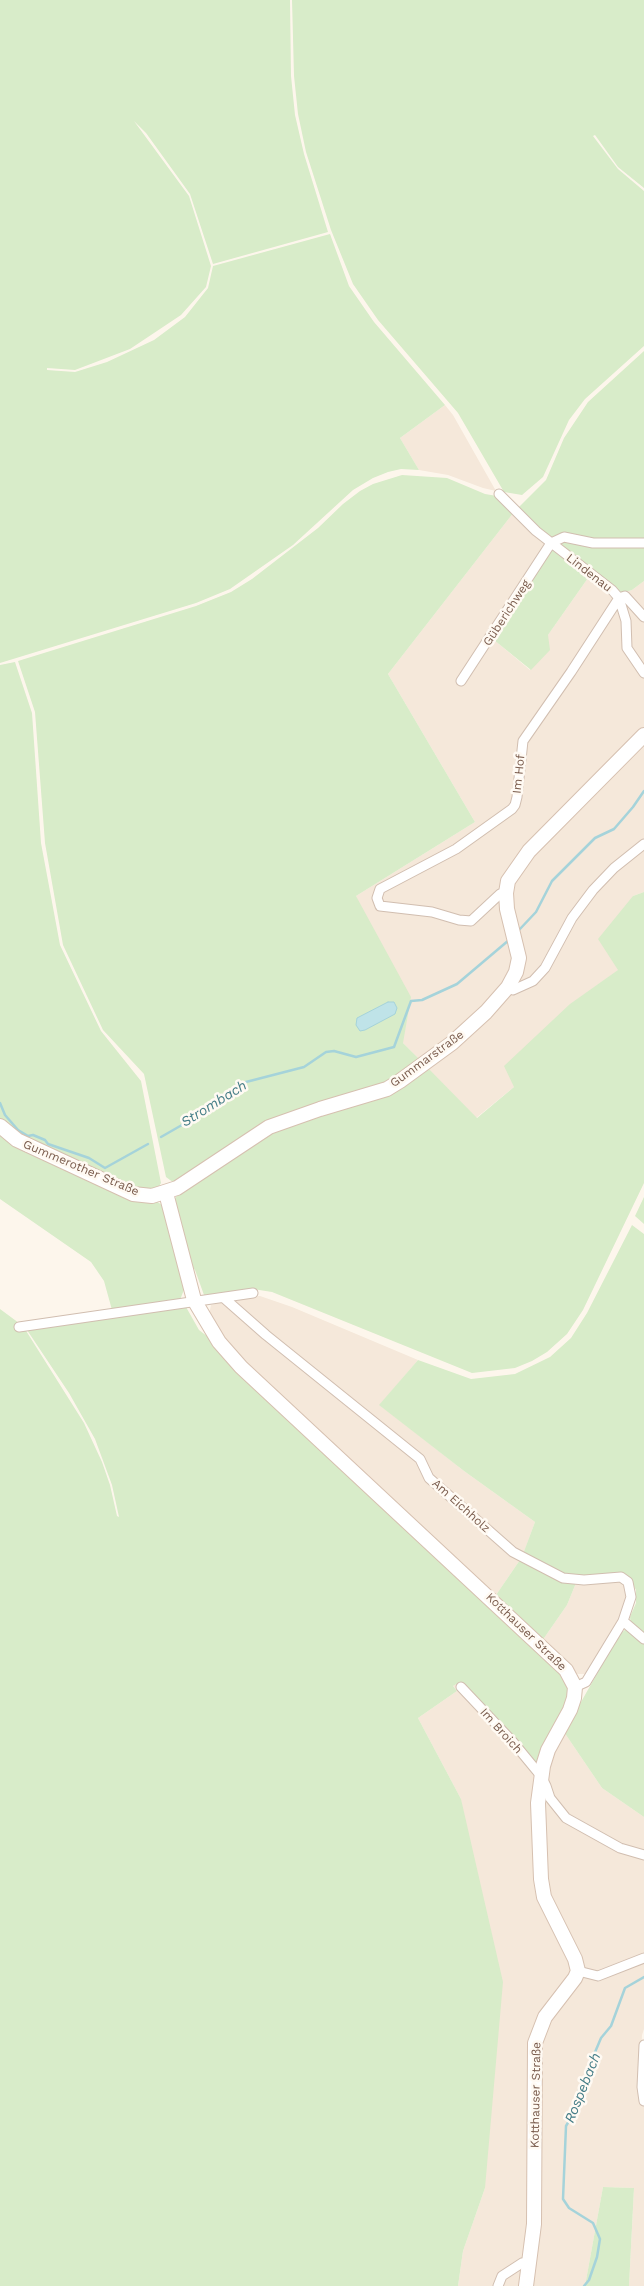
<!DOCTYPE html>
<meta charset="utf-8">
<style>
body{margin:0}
canvas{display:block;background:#fdf6ec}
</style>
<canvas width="644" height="2286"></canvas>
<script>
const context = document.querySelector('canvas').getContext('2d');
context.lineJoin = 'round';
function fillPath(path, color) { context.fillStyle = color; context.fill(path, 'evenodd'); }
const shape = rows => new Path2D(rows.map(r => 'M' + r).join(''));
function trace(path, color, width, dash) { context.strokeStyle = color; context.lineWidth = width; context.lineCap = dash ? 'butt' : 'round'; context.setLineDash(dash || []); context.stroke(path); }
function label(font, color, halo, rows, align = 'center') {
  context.font = font + ' "Work Sans",sans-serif'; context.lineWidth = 5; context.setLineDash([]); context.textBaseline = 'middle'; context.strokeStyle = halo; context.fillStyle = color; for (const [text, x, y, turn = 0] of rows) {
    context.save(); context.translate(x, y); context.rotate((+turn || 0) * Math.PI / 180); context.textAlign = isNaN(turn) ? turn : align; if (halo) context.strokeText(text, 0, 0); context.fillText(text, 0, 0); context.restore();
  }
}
const residential = shape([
 [445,405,453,415,496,491,483,488,448,475,419,470,400,438],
 [514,512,545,543,487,634,530,670,548,635,588,578,611,597,632,590,644,581,644,892,633,896,619,970,570,1005,514,1087,476,1118,403,1043,356,896,475,822,388,674],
 [260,1296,292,1307,418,1360,380,1405,464,1471,535,1522,522,1557,496,1595,245,1364,221,1335,209,1315,211,1305,244,1297],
 [618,1580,625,1583,629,1599,624,1609,586,1674,577,1674,542,1641,567,1605,576,1583],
 [456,1684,512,1743,543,1790,552,1755,564,1732,602,1788,644,1817,644,2029,642,2035,639,2087,644,2102,644,2286,629,2286,634,2188,603,2187,585,2286,458,2286,463,2251,485,2188,461,1799,418,1718,457,1691,453,1686]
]);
const green = shape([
 [0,0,290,0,291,76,295,115,304,154,328,232,213,264,190,194,146,133,134,121,189,196,211,266,206,287,181,315,130,349,75,370,47,368,47,370,75,372,107,362,154,340,185,317,208,288,213,266,330,234,349,286,374,322,445,405,400,438,419,470,401,469,388,472,373,478,353,490,293,545,230,589,196,603,0,663],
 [292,0,644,0,644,188,618,167,595,135,593,136,618,169,644,191,644,346,585,399,569,420,543,477,522,495,504,492,458,413,378,320,353,284,331,230,306,152,298,114,294,76],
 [644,351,644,541,593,540,564,532,551,539,519,507,546,480,564,438,588,402],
 [402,475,447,478,485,494,497,496,514,512,388,674,475,822,356,896,411,997,403,1043,421,1061,390,1083,320,1102,174,1183,166,1177,144,1074,103,1030,63,945,45,843,35,712,18,661,196,606,231,592,252,579,318,528,343,504,360,491,373,484],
 [565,540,594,547,644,547,644,581,632,590,622,593,562,546,562,542],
 [552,549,588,578,548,635,550,650,531,670,494,640],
 [15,662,32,713,41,843,60,945,101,1031,141,1081,161,1183,156,1191,136,1191,18,1134,0,1120,0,665],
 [644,892,644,1183,583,1310,567,1334,547,1352,532,1361,515,1368,472,1373,272,1292,253,1289,204,1295,195,1270,188,1262,173,1203,178,1193,271,1130,426,1066,477,1118,514,1087,504,1066,570,1004,618,970,598,939,633,896],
 [0,1131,153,1199,165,1207,185,1287,180,1300,112,1310,104,1281,91,1262,0,1199],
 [644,1197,644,1224,635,1216],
 [632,1225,644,1234,644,1636,631,1625,630,1617,636,1603,636,1590,630,1579,622,1574,611,1573,584,1577,564,1576,523,1554,535,1522,464,1471,379,1405,418,1360,471,1379,515,1374,550,1357,571,1338,587,1313],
 [186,1307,199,1330,212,1340,566,1675,570,1694,541,1761,536,1764,516,1739,460,1682,453,1686,457,1691,418,1718,461,1799,503,1982,485,2188,463,2251,458,2286,0,2286,0,1309,23,1326,84,1423,102,1462,110,1485,117,1516,119,1517,112,1485,95,1439,69,1393,25,1327],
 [522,1557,576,1583,567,1605,542,1641,496,1595],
 [626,1629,644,1643,644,1817,602,1788,564,1732,619,1635],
 [603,2187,634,2188,629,2286,585,2286]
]);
const water = shape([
 [388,1002,394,1002,397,1008,395,1014,365,1030,360,1031,356,1025,357,1018,388,1002]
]);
const stream = shape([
 [519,930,536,912,552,881,595,838,614,829,633,807,644,791],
 [0,1103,5,1115,18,1130,28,1136,33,1135,45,1140,48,1144,89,1158,105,1168,148,1144],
 [161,1137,215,1106,246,1082,304,1067,326,1052,334,1051,356,1057,394,1047,411,1001,422,1000,457,984,509,940],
 [584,2286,589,2280,597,2257,600,2239,593,2223,569,2208,563,2199,566,2126,573,2114,577,2095,601,2038,611,2026,625,1988,644,1977]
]);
const street = shape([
 [499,494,536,531,612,590,619,598,626,621,627,648,644,673],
 [461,681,551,543,564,537,593,543,644,543],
 [506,893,500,894,471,921,459,920,432,912,380,906,377,898,380,889,456,849,512,809,515,805,517,797,523,741,571,672,619,598,625,596,644,617],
 [508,987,513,990,533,981,545,968,572,918,593,890,614,868,644,844],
 [224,1298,266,1335,420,1459,429,1478,513,1552,563,1578,584,1580,621,1577,628,1582,631,1597,623,1621,586,1682,575,1687],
 [19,1327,253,1293],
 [623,1621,644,1639],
 [461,1687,513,1742,541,1776,546,1786,550,1798,566,1818,620,1848,644,1855],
 [578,1971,598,1976,644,1958],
 [644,2045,642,2087,644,2101],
 [498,2286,502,2276,522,2263,529,2262]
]);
const secondary = shape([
 [0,1126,17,1140,133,1194,152,1196,177,1188,269,1127,320,1109,387,1089,400,1081,452,1043,486,1012,508,987,516,972,519,958,507,909,506,893,508,881,529,851,644,735],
 [166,1193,194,1300,219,1342,241,1367,566,1670,575,1687,574,1698,570,1710,548,1750,543,1766,538,1803,541,1879,544,1897,575,1959,578,1971,575,1978,545,2017,535,2043,534,2224,526,2286]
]);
const streetNames = [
 ["Lindenau",589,573,38],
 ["Güberichweg",507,613,-57],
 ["Im Hof",519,774,-84],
 ["Gummarstraße",427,1059,-36],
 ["Gummerother Straße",81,1168,23],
 ["Am Eichholz",461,1506,42],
 ["Kotthauser Straße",526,1632,44],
 ["Im Broich",501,1731,48],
 ["Kotthauser Straße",536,2095,-89]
];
const waterNames = [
 ["Strombach",214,1104,-32],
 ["Rospebach",583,2088,-68]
];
fillPath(residential, '#f5e8da');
fillPath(green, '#d8ecc9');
fillPath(water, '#bfe3e8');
trace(water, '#a5d3da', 1);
trace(stream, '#a5d3da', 2.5);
trace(street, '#d1beb0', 11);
trace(secondary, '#d6c0b0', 16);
trace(street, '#fff', 9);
trace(secondary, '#fff', 14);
label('12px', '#7a5c4d', '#fffaf3', streetNames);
label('italic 14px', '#437c86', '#fffaf3', waterNames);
</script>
